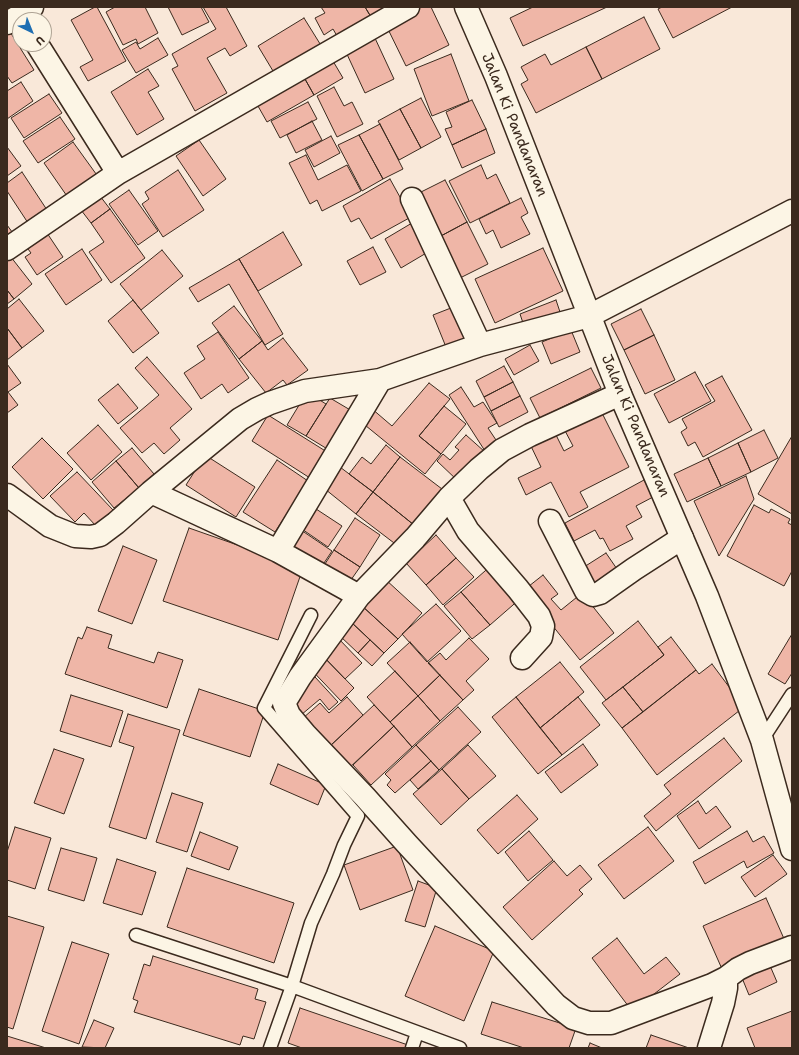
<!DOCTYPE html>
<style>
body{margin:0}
#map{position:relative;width:799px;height:1055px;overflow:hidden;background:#f9e8d9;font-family:"Shantell Sans",sans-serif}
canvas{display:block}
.frame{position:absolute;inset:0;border:8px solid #3b2a1e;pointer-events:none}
.north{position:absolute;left:12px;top:12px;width:40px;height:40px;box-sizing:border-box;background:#fcf5e5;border:1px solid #afa495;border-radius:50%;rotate:137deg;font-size:11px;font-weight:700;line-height:16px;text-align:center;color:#3b2a1e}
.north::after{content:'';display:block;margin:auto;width:14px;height:18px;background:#1f6fb2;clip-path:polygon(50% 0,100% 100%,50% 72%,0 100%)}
</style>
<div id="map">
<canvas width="799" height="1055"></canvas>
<div class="frame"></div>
<div class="north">U</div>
</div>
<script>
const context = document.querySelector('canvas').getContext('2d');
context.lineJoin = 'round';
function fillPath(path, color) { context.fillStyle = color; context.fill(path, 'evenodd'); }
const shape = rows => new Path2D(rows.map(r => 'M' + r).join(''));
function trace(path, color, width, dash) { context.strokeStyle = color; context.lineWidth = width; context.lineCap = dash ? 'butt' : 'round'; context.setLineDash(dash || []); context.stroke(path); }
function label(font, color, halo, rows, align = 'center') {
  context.font = font + ' "Shantell Sans",sans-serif'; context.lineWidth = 4; context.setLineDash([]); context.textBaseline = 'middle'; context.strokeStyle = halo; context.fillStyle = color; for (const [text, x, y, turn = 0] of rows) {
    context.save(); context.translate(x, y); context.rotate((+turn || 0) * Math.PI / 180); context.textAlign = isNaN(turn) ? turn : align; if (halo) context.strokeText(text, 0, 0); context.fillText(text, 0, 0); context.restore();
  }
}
const building = shape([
 [95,7,97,7,126,61,88,81,80,67,93,60,71,20,95,7],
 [115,7,145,7,158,33,138,44,136,39,123,45,106,12,115,7],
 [168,7,201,7,209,22,182,35,168,7],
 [203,7,226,7,247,46,230,56,225,48,207,58,227,93,195,111,172,69,178,66,172,54,216,29,203,7],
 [321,7,365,7,371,17,337,36,333,29,324,35,315,18,325,13,321,7],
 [365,7,390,7,371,17,365,7],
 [417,7,431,7,449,45,406,66,385,23,417,7],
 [533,7,607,7,523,46,510,18,533,7],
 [662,7,732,7,673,38,658,9,662,7],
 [644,17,660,49,602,79,586,47,644,17],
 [304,18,322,47,276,76,258,46,304,18],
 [7,27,34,70,12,83,7,76,7,27],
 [374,36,394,79,365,93,345,50,374,36],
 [158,38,168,55,136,73,122,50,136,42,140,49,158,38],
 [586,47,602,79,536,113,521,84,528,80,521,67,545,54,551,65,586,47],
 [451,54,469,101,432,116,414,69,451,54],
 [330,56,343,78,314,95,301,72,330,56],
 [148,69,159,86,148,92,164,119,137,135,111,92,148,69],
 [301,72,314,95,267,122,254,99,301,72],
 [21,82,33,101,7,119,7,91,21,82],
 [334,87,344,106,352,102,363,124,337,137,317,96,334,87],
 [49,94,62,113,24,138,11,118,49,94],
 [421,98,441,137,421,148,400,109,421,98],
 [472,100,486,129,452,145,445,129,452,127,446,112,472,100],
 [308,102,317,119,280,138,271,121,308,102],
 [400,109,421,148,399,160,378,121,400,109],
 [60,117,75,139,38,163,23,141,60,117],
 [312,121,322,140,296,153,287,135,312,121],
 [380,124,403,169,383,179,359,135,380,124],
 [486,129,495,153,462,168,452,145,486,129],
 [359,135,383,179,362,191,338,145,359,135],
 [331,136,340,153,314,167,305,150,331,136],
 [199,140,226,179,203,196,176,156,199,140],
 [73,142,99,178,69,199,44,163,73,142],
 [7,147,21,166,7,176,7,147],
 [306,155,318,180,347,165,361,191,322,211,317,200,310,204,289,163,306,155],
 [481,165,487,179,496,174,510,203,470,223,449,181,481,165],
 [178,170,204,210,163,237,142,204,149,199,145,192,178,170],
 [22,172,49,213,30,226,7,191,7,183,22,172],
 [390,179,411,217,371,239,359,218,351,222,343,206,390,179],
 [445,180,467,222,439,237,417,194,445,180],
 [129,190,158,231,138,245,109,204,129,190],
 [100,196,110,209,91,223,81,210,100,196],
 [521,198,528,213,521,217,530,234,501,248,493,230,486,234,479,219,521,198],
 [110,209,145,258,111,283,89,252,104,242,91,223,110,209],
 [467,222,488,264,460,278,439,237,467,222],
 [412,223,428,252,401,268,385,239,412,223],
 [7,225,15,236,7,241,7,225],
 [43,227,63,257,37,275,25,257,31,253,22,241,43,227],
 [283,232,302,265,258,291,239,259,283,232],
 [373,247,386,272,360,285,347,261,373,247],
 [543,248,563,291,495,323,475,279,543,248],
 [82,249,102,280,66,305,45,274,82,249],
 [162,250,183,276,141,310,120,284,162,250],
 [7,252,32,284,14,299,7,290,7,252],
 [239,259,283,334,265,345,229,284,198,302,189,288,239,259],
 [7,290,14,299,7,304,7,290],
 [19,299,44,331,22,348,7,328,7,309,19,299],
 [133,300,159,333,133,353,108,321,133,300],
 [556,300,561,315,525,329,520,314,556,300],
 [234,306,262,341,239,359,212,323,234,306],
 [456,306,469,338,446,347,433,315,456,306],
 [641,309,654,335,624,350,611,324,641,309],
 [7,328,22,348,7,360,7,328],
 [571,330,580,352,551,364,542,342,571,330],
 [218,332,249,378,228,393,222,384,201,399,184,373,205,359,197,346,218,332],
 [654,335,675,380,645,394,624,350,654,335],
 [283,338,308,370,287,385,283,380,266,393,239,359,262,341,268,350,283,338],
 [530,345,539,361,514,375,505,359,530,345],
 [147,357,192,409,170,428,180,440,164,454,154,443,142,453,120,428,159,395,135,368,147,357],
 [7,364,21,383,8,392,18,405,7,413,7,364],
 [504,366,513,382,484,397,476,381,504,366],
 [591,368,601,388,540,418,530,398,591,368],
 [695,372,711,401,669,423,654,394,695,372],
 [722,376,752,430,703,457,695,442,688,446,681,432,687,428,682,419,715,401,705,385,722,376],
 [513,382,520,396,491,411,484,397,513,382],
 [429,383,450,399,419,436,441,454,425,474,360,421,371,408,392,426,429,383],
 [118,384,138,408,118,424,98,400,118,384],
 [461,387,474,407,483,402,497,423,488,428,498,443,485,451,449,395,461,387],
 [307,392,326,404,306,436,287,425,307,392],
 [520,396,528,412,499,427,491,411,520,396],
 [330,398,352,411,329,450,306,436,330,398],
 [444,406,466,424,441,454,419,436,444,406],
 [599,407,629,467,580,492,588,507,569,517,551,482,526,495,518,478,541,467,529,442,553,429,564,451,573,446,562,425,599,407],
 [268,415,327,452,310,478,252,441,268,415],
 [98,425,122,452,91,480,67,453,98,425],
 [764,430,778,458,751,472,738,443,764,430],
 [466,435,485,452,458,481,437,461,443,454,450,460,459,450,455,447,466,435],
 [792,436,792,514,758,494,792,436],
 [42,438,73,469,43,499,12,467,42,438],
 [738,443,751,472,721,486,708,458,738,443],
 [386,445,400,457,373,492,349,474,362,457,371,464,386,445],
 [132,448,154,474,139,488,116,461,132,448],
 [205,455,255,487,236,517,186,485,205,455],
 [400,457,442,489,414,525,373,492,400,457],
 [708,458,721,486,687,502,674,474,708,458],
 [277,460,308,481,275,532,243,512,277,460],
 [116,461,139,488,114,508,92,482,116,461],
 [336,464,373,492,356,514,320,485,336,464],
 [77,472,113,510,96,526,84,513,75,522,50,496,77,472],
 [746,476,754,499,719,556,694,501,746,476],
 [644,480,653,497,636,506,642,517,626,526,633,539,610,551,603,538,600,539,595,530,574,541,565,523,644,480],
 [373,492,414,525,398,546,356,514,373,492],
 [310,505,342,526,328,547,296,525,310,505],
 [754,505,769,513,771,509,790,519,788,523,792,525,792,571,784,586,727,556,754,505],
 [355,518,380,535,360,567,334,550,355,518],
 [189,528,303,568,278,640,163,601,189,528],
 [298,528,332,551,318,572,284,549,298,528],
 [436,535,456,558,426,585,406,563,436,535],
 [123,546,157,560,132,624,98,611,123,546],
 [334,550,360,567,346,587,321,570,334,550],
 [606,553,617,569,595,583,584,567,606,553],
 [456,558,474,577,443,605,426,585,456,558],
 [493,564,521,598,490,625,461,592,493,564],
 [543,575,558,594,551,599,561,610,582,593,614,633,580,660,524,590,543,575],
 [385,579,422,613,398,639,361,605,385,579],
 [461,592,490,625,472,639,444,606,461,592],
 [436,604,461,631,427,662,402,634,436,604],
 [361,605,398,639,384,653,348,619,361,605],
 [638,621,664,655,606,700,580,667,638,621],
 [352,623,370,640,358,653,340,636,352,623],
 [87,627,112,635,108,648,154,663,158,652,183,660,167,708,65,674,78,637,82,639,87,627],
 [792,634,792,673,785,684,768,674,792,634],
 [337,637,362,663,345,679,320,653,337,637],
 [671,637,696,670,643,712,623,687,664,655,658,647,671,637],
 [469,638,489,659,466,681,474,690,463,700,428,663,440,653,446,660,469,638],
 [370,640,384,653,372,666,358,653,370,640],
 [410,642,440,675,418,696,387,663,410,642],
 [317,650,354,688,341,701,304,662,317,650],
 [560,662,584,692,540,728,516,697,560,662],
 [712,664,744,707,657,775,622,728,696,670,699,674,712,664],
 [395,671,418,696,390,722,367,697,395,671],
 [440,675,463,700,440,721,418,696,440,675],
 [315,677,338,702,329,710,320,699,301,715,288,701,315,677],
 [623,687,643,712,622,728,602,703,623,687],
 [199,689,265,711,250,757,183,735,199,689],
 [71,695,123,711,111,747,60,731,71,695],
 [418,696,440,721,412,747,390,722,418,696],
 [347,697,363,715,329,747,302,719,320,703,329,713,347,697],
 [516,697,562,755,538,774,492,717,516,697],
 [578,697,600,725,562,755,540,728,578,697],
 [374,705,394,726,348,769,329,747,374,705],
 [458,707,481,732,439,770,416,745,458,707],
 [128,714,180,730,146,839,109,827,134,747,119,742,128,714],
 [394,726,412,747,371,785,353,765,394,726],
 [724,738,742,761,656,831,644,816,671,794,664,785,724,738],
 [583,744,598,765,561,793,545,772,583,744],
 [416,745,431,761,395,793,387,785,391,780,385,774,416,745],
 [468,745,496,776,469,799,442,769,468,745],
 [54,749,84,759,64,814,34,803,54,749],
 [431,761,439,770,418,789,410,780,431,761],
 [278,764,326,785,318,805,270,784,278,764],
 [442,769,469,799,441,825,413,794,442,769],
 [172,793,203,803,187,852,156,842,172,793],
 [517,795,538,819,498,854,477,830,517,795],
 [698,801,706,814,716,806,731,827,699,849,677,816,698,801],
 [15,827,51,838,35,889,7,880,7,852,15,827],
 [648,827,674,861,624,899,598,865,648,827],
 [529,831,553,860,528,881,505,852,529,831],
 [747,831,753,842,764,836,774,853,747,868,744,861,705,884,693,862,747,831],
 [200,832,238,847,229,870,191,856,200,832],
 [397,846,413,890,360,910,344,865,397,846],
 [61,848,97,858,84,901,48,890,61,848],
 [773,855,787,874,755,897,741,877,773,855],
 [117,859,156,872,142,915,103,903,117,859],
 [554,861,567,876,580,865,592,879,579,890,583,894,532,940,503,907,554,861],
 [187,868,294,903,274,963,167,927,187,868],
 [418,881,437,888,425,927,405,921,418,881],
 [766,898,785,941,722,969,703,926,766,898],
 [7,916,44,927,13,1029,7,1027,7,916],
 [435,926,494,951,464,1021,405,996,435,926],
 [617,938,644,974,666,957,680,974,632,1011,592,958,617,938],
 [72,942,109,954,79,1044,42,1031,72,942],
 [153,956,258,989,255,999,266,1002,254,1039,243,1036,240,1045,134,1012,138,1001,133,999,144,964,150,966,153,956],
 [768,961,777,982,749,995,740,973,768,961],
 [492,1002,576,1028,569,1048,524,1048,481,1034,492,1002],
 [300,1008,408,1045,407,1048,302,1048,288,1043,300,1008],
 [792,1011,792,1048,755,1048,747,1028,792,1011],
 [94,1020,114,1028,105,1048,82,1047,94,1020],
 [651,1035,689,1048,646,1048,651,1035],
 [7,1036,46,1048,7,1048,7,1036],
 [590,1043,602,1048,588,1048,590,1043]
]);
const service = shape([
 [762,740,792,694],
 [136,935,292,986,460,1048],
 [270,1048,292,986,311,923,333,874,344,845,358,816,264,708,311,615],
 [412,1048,417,1033]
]);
const minor = shape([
 [7,23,19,16,32,7],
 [37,44,118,173],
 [412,199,480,345],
 [7,249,118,173,408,7],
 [151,492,278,551,359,596,415,538,449,498,479,469,502,450,530,435,620,394],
 [7,495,50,526,75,536,91,537,100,535,116,523,151,492,240,419,257,409,270,403,305,391,380,380,480,345,589,316,792,211],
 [449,498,468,531,518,589,539,616,543,626,541,637,522,658],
 [550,521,586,591,593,595,600,593,634,569,682,538],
 [278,551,380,380],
 [359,596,300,677,284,703,289,715,305,734,365,797,407,844,556,1005,573,1018,589,1023,611,1023,712,985,726,978,738,969,750,963,792,947],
 [709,1048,723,1003,726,988,726,978]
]);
const secondary = shape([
 [466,7,496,76,620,394,707,596,762,740,792,849]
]);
const streetNames = [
 ["Jalan Ki Pandanaran",514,125,68],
 ["Jalan Ki Pandanaran",635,426,67]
];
fillPath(building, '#efb6a7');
trace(building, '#3b2a1e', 1);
trace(service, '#3b2a1e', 15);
trace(minor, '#3b2a1e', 25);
trace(secondary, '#3b2a1e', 25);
trace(service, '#fcf5e5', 12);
trace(minor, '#fcf5e5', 22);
trace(secondary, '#fcf5e5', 22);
label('15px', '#3b2a1e', '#fcf5e5', streetNames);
</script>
